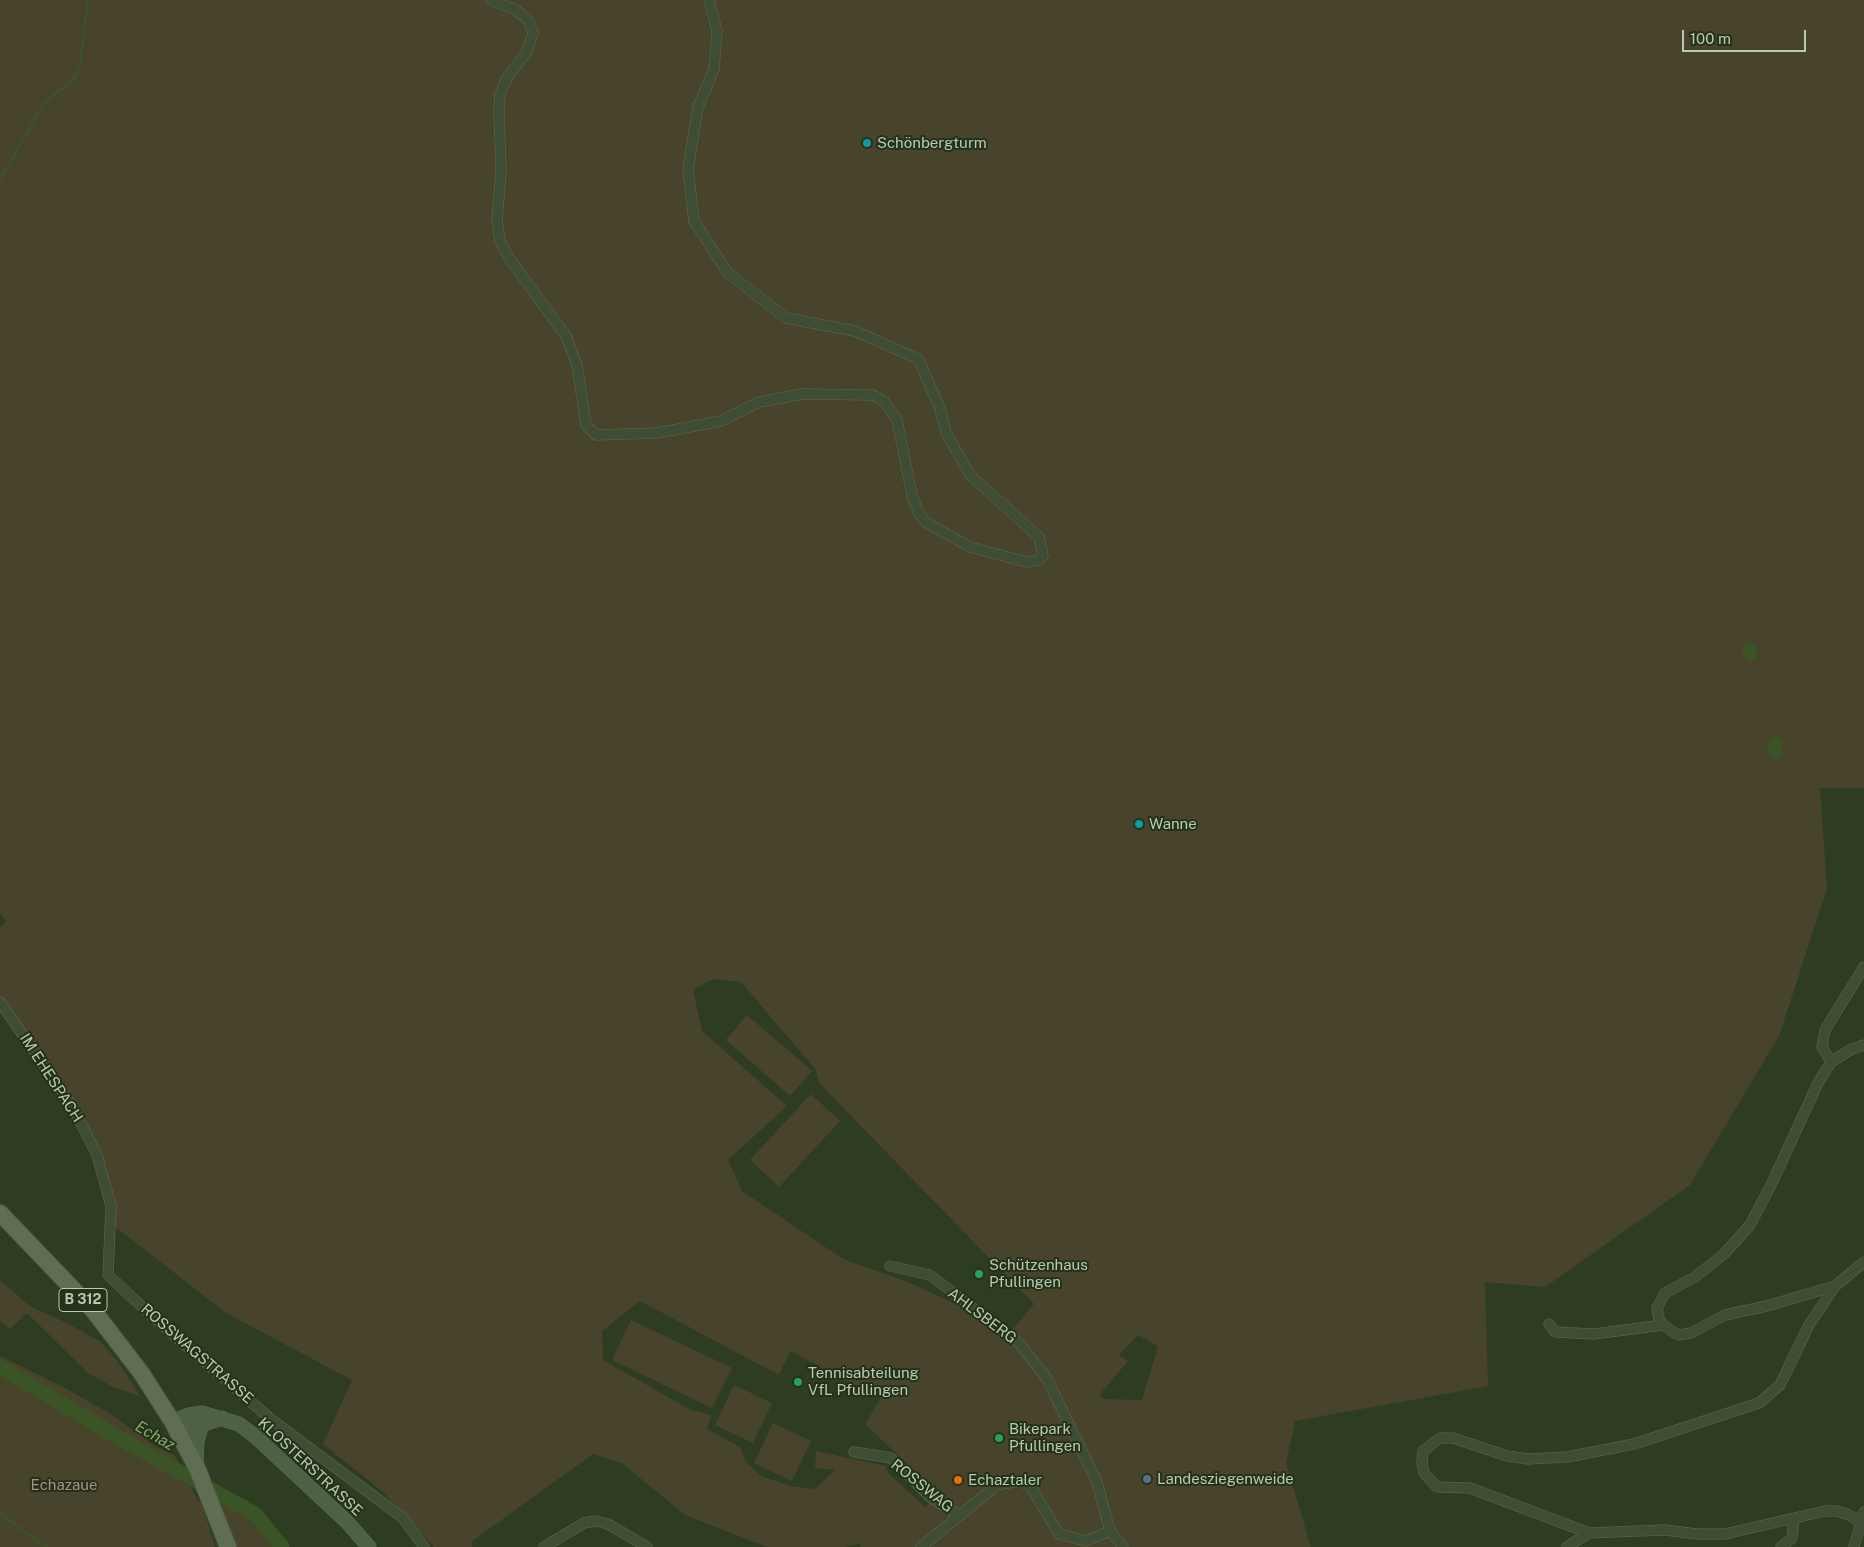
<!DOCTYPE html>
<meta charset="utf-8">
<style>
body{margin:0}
#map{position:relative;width:1864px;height:1547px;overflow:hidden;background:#2e3d21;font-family:"Public Sans",sans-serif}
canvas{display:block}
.scale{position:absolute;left:1682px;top:30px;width:124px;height:22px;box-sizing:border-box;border:2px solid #bac9b0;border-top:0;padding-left:6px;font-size:15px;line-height:18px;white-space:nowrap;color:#bac9b0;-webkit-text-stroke:4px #24321a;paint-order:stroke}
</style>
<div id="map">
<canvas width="1864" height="1547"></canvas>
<div class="scale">100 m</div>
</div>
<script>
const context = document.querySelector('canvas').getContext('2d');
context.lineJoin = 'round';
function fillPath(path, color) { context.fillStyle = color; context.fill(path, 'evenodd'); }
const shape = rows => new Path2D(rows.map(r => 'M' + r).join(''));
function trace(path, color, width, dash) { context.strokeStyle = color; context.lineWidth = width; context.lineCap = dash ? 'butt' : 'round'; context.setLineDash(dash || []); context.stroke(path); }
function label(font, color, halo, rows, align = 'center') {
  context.font = font + ' "Public Sans",sans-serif'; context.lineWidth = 4; context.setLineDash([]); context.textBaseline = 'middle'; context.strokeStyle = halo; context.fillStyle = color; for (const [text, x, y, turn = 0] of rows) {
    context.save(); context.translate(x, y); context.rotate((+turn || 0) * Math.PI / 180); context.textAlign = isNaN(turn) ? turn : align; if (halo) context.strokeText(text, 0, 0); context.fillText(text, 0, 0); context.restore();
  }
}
const green = shape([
 [0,0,1864,0,1864,788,1820,788,1827,889,1779,1036,1690,1185,1545,1287,1485,1282,1488,1386,1295,1421,1286,1463,1311,1547,861,1547,859,1544,845,1547,767,1547,685,1515,622,1463,593,1454,471,1542,472,1547,434,1547,382,1491,323,1444,352,1380,226,1313,117,1228,110,1227,105,1181,72,1106,0,1005,0,927,6,922,0,913],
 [713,979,741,982,816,1070,819,1083,1034,1304,1012,1330,910,1283,843,1259,742,1191,728,1160,787,1106,702,1031,693,990],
 [640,1301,779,1375,790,1351,881,1398,865,1424,932,1487,934,1485,939,1491,925,1507,889,1474,885,1466,816,1451,815,1468,835,1470,815,1489,790,1486,761,1476,747,1463,740,1447,707,1429,711,1415,691,1410,603,1360,602,1331],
 [1138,1335,1158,1346,1142,1400,1103,1399,1099,1395,1128,1361,1119,1355],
 [747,1015,812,1071,790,1096,726,1040],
 [811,1094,840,1121,779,1187,750,1160],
 [0,1280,31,1307,67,1323,101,1342,116,1359,140,1396,113,1387,88,1373,27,1313,10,1329,0,1321],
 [631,1320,732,1368,712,1408,612,1360],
 [0,1356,65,1388,109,1413,155,1446,175,1456,198,1501,202,1504,215,1547,0,1547],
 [734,1385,772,1403,753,1443,715,1425],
 [773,1423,811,1441,792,1481,754,1463],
 [220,1500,242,1511,273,1547,235,1547]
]);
const water = shape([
 [1749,642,1755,646,1757,654,1755,660,1751,662,1745,658,1742,650,1744,644],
 [1772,737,1777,737,1782,742,1780,758,1774,759,1768,752,1768,744]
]);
const stream = shape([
 [0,180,43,104,74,79,80,64,88,0],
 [0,1514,47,1547]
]);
const river = shape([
 [0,1367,112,1434,255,1514,282,1547]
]);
const minor = shape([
 [491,0,516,10,529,21,533,34,526,53,507,78,500,94,499,110,501,172,497,220,500,241,509,258,566,336,577,365,586,425,596,435,657,433,721,421,759,402,802,394,873,395,885,402,897,420,912,495,918,511,925,522,970,547,1026,562,1039,560,1043,556,1039,537,970,475,946,433,940,408,918,359,855,331,786,318,728,273,694,221,688,169,698,107,714,69,717,31,709,0],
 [0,1002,72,1106,97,1155,111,1206,108,1275,154,1318,272,1420,403,1518,424,1547],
 [1831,1062,1822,1047,1825,1030,1864,967],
 [890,1266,930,1275,1019,1343,1047,1379,1097,1482,1110,1531,1123,1547],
 [1835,1286,1767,1306,1725,1315,1691,1333,1678,1335,1663,1325,1659,1319,1657,1308,1665,1293,1695,1277,1724,1254,1750,1225,1772,1183,1818,1083,1831,1062,1850,1050,1864,1045],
 [1549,1324,1555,1332,1594,1334,1663,1325],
 [256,1437,272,1420],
 [854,1452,891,1458,930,1497,960,1516],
 [1861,1523,1849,1515,1837,1511,1825,1511,1725,1534,1697,1534,1665,1530,1589,1533,1470,1488,1437,1487,1424,1473,1422,1463,1423,1451,1440,1438,1453,1438,1507,1456,1528,1459,1567,1457,1634,1444,1759,1403,1780,1385,1809,1325,1835,1286,1864,1262],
 [544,1547,584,1523,595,1521,608,1524,647,1547],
 [921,1547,997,1485,1020,1481,1031,1487,1059,1534,1086,1541,1110,1531],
 [1567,1547,1589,1533],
 [1781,1547,1792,1538,1794,1519],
 [1854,1547,1864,1512]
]);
const secondary = shape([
 [172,1421,189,1415,202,1413,239,1424,256,1437,347,1522,369,1547],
 [178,1433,222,1418],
 [196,1467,197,1441,202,1424]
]);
const primary = shape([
 [0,1213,93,1310,142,1374,172,1421,197,1468,228,1547]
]);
const markers = [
 [867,143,5,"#0f9aa8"],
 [1139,824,5,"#0f9aa8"],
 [979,1274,5,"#2e9e5b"],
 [798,1382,5,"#2e9e5b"],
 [999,1438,5,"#2e9e5b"],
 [1147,1479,5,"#5c6f8a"],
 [958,1480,5,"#e8710a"]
];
const shields = [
 [83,1300,48]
];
const shieldNames = [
 ["B 312",83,1300]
];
const poiNames = [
 ["Schönbergturm",877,143],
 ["Wanne",1149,824],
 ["Schützenhaus",989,1265],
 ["Pfullingen",989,1282],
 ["Tennisabteilung",808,1373],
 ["VfL Pfullingen",808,1390],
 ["Bikepark",1009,1429],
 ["Pfullingen",1009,1446],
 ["Landesziegenweide",1157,1479],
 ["Echaztaler",968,1480]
];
const streetNames = [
 ["IM EHESPACH",51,1078,57],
 ["AHLSBERG",982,1316,37],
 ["ROSSWAGSTRASSE",197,1354,41],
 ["KLOSTERSTRASSE",310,1467,43],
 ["ROSSWAG",922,1486,39]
];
const parkNames = [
 ["Echazaue",64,1485]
];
const waterNames = [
 ["Echaz",155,1436,30]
];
fillPath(green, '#48442b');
fillPath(water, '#3a5425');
trace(stream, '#3a5425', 2.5);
trace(river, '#3a5425', 15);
trace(minor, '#5d6b53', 11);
trace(secondary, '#5d6b53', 15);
trace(primary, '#4b5941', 18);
trace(minor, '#3f4d35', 10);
trace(secondary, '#4e6142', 14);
trace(primary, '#5f6e53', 16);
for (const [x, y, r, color] of markers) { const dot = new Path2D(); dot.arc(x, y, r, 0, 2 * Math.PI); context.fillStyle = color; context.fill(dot); trace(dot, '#24321a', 2); }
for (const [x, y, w] of shields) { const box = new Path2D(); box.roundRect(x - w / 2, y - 11.5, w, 23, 4); context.fillStyle = '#24321a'; context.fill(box); trace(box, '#bac9b0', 1); }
label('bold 14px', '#bac9b0', null, shieldNames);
label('15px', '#bac9b0', '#24321a', poiNames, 'left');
label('15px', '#bac9b0', '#24321a', streetNames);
label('15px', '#b08d84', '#24321a', parkNames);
label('italic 16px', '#85ab66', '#24321a', waterNames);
</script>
